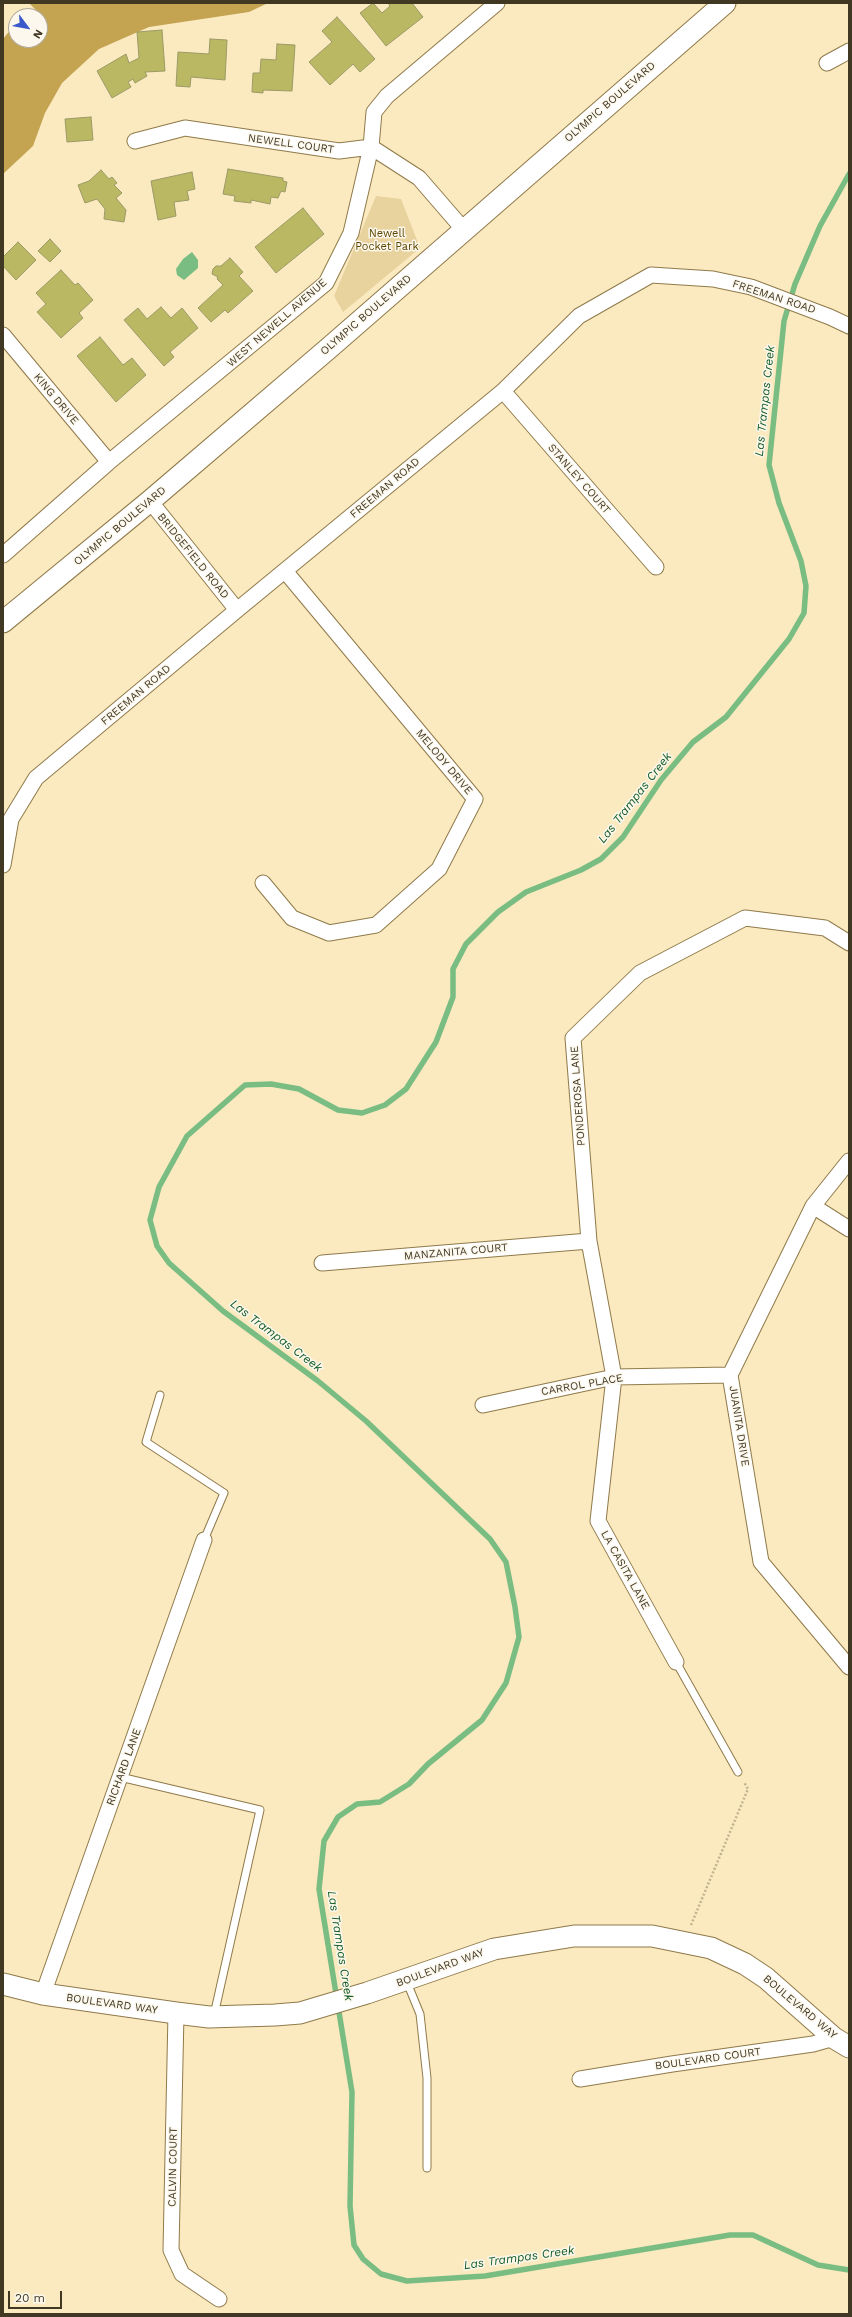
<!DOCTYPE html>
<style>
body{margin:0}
#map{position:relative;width:852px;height:2317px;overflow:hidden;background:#fbe9c0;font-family:"Work Sans",sans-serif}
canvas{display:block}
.frame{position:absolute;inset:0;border:4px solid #413823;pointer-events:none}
.north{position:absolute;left:8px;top:8px;width:40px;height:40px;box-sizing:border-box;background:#fcf8ed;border:1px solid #b1ab9c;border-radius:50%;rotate:122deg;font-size:11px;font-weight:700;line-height:16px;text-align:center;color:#413823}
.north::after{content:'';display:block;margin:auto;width:14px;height:18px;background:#3a5acb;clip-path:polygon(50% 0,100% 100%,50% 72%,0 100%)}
.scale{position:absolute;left:8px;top:2291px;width:54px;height:18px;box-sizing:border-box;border:2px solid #413823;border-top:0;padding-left:5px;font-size:12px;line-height:14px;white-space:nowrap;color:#413823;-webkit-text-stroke:3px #fcf8ed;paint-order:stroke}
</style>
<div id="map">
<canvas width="852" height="2317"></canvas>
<div class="frame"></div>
<div class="north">N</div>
<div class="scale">20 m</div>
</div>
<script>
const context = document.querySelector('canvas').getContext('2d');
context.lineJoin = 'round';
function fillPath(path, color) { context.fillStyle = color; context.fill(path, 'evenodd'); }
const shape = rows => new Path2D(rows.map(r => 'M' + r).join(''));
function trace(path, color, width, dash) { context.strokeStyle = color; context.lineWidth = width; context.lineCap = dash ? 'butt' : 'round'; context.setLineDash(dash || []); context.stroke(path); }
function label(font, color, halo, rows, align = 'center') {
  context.font = font + ' "Work Sans",sans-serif'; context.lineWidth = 3; context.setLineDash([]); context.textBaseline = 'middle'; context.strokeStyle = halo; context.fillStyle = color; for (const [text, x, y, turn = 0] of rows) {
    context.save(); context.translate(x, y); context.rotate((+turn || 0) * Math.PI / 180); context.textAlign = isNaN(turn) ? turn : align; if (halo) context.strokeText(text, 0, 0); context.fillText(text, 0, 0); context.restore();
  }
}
const green = shape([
 [376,196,401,199,420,248,343,312,334,296]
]);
const forest = shape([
 [29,3,268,3,249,12,149,27,99,49,62,83,45,113,33,146,3,174,3,39,12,28,16,33,16,40,23,42,25,40,40,40,40,24,45,19]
]);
const water = shape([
 [192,252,198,260,198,268,184,280,177,275,176,269,183,259]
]);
const stream = shape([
 [849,174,820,226,795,284,784,321,769,465,779,503,801,561,806,586,804,613,789,639,726,717,693,742,661,780,623,837,601,859,581,870,526,892,498,912,466,944,453,969,453,997,436,1042,406,1089,385,1105,362,1113,338,1110,299,1089,271,1084,245,1085,187,1136,159,1187,150,1220,157,1246,169,1263,223,1311,318,1381,366,1421,490,1539,506,1562,515,1607,519,1637,506,1683,482,1720,428,1764,409,1784,380,1802,357,1804,338,1817,324,1841,319,1889,352,2092,350,2206,354,2245,363,2259,381,2274,407,2281,485,2276,730,2235,753,2235,818,2265,849,2270]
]);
const building = shape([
 [373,3,382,13,390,6,388,3,412,3,423,17,386,46,360,13,373,3],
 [337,17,375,59,360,72,353,64,330,85,309,62,332,42,322,31,337,17],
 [162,30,165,71,145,72,147,76,135,83,133,79,128,82,131,87,112,98,97,71,126,54,129,63,139,58,137,32,162,30],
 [210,39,227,40,225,80,191,77,190,87,176,86,178,52,209,54,210,39],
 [277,44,295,45,292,91,263,90,263,93,252,92,253,73,260,73,261,59,276,60,277,44],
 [91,117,93,140,67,142,65,119,91,117],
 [228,169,283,178,283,181,287,182,285,192,281,191,278,198,271,197,270,204,251,200,251,203,234,201,235,196,223,194,228,169],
 [101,170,109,179,112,177,117,183,114,185,122,193,116,198,126,210,124,222,104,219,105,209,97,199,85,203,78,185,89,181,101,170],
 [192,172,195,189,187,191,189,200,174,202,176,216,158,220,151,181,192,172],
 [303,208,324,234,276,273,255,247,303,208],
 [50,239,61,251,50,262,38,251,50,239],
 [18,242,36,260,16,280,3,266,3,257,18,242],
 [230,258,243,272,239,276,253,291,228,313,225,310,211,322,198,308,223,285,217,279,218,277,212,274,213,269,216,266,221,266,230,258],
 [61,270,75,285,78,283,93,300,79,313,83,318,61,338,37,312,46,304,36,293,61,270],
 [161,307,171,318,182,308,198,328,170,352,174,357,164,366,124,320,138,308,147,319,161,307],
 [100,337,123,365,132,358,146,375,116,402,77,356,100,337]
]);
const path = shape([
 [691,1925,748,1789,744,1782]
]);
const lane = shape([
 [160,1395,146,1442,224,1493,204,1540],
 [676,1662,738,1772],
 [120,1777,260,1810,214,2015],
 [406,1980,420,2014,427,2078,427,2168]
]);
const street = shape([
 [827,63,849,51],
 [135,141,185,128,339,151,371,147,419,178,464,230],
 [3,335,109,462],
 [503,391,656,567],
 [150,501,237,610],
 [3,555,109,462,326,283,351,233,371,147,374,112,387,96,497,3],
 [3,865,11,819,36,778,237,610,503,391,579,316,651,275,713,279,751,287,830,317,849,326],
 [263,883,292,918,329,933,376,925,439,869,475,799,285,571],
 [849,1161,813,1206,730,1375,761,1562,849,1667],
 [813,1206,849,1229],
 [322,1263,589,1241],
 [483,1405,614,1377,730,1375],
 [676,1662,598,1521,614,1377,589,1241,573,1038,640,973,745,918,825,928,849,943],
 [43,1994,204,1540],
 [176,2013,171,2250,182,2274,219,2299],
 [580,2079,672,2064,813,2044,834,2038]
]);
const secondary = shape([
 [3,622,150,501,329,348,725,3],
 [3,1984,43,1994,176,2013,209,2017,275,2015,300,2013,367,1993,494,1949,574,1936,652,1936,711,1948,745,1964,766,1978,834,2038,849,2047]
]);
const streetNames = [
 ["OLYMPIC BOULEVARD",610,102,-41],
 ["NEWELL COURT",291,144,8],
 ["FREEMAN ROAD",774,297,18],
 ["OLYMPIC BOULEVARD",366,315,-41],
 ["WEST NEWELL AVENUE",277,323,-41],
 ["KING DRIVE",56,399,50],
 ["STANLEY COURT",579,479,49],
 ["FREEMAN ROAD",385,488,-40],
 ["OLYMPIC BOULEVARD",120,526,-40],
 ["BRIDGEFIELD ROAD",193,556,51],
 ["FREEMAN ROAD",136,695,-40],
 ["MELODY DRIVE",444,762,50],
 ["PONDEROSA LANE",578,1096,-94],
 ["MANZANITA COURT",456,1252,-5],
 ["CARROL PLACE",582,1385,-10],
 ["JUANITA DRIVE",739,1426,81],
 ["LA CASITA LANE",625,1570,61],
 ["RICHARD LANE",124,1767,-70],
 ["BOULEVARD WAY",440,1968,-20],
 ["BOULEVARD WAY",112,2004,8],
 ["BOULEVARD WAY",800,2007,40],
 ["BOULEVARD COURT",708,2059,-8],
 ["CALVIN COURT",173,2167,-89]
];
const parkNames = [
 ["Newell",387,234],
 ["Pocket Park",387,247]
];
const waterNames = [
 ["Las Trampas Creek",765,401,-84],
 ["Las Trampas Creek",635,798,-52],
 ["Las Trampas Creek",276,1336,37],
 ["Las Trampas Creek",340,1946,81],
 ["Las Trampas Creek",519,2258,-8]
];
fillPath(green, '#e8d29e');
fillPath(forest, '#c4a351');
fillPath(water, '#79bd82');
trace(stream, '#79bd82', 5.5);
fillPath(building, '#bab863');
trace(building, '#9b9a66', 1);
trace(lane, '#8f7a49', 9);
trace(street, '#8f7a49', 17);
trace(secondary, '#8f7a49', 23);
trace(path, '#c2b390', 2.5, [2, 2]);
trace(lane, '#fff', 7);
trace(street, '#fff', 15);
trace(secondary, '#fff', 21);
label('11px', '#413823', '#fcf8ed', streetNames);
label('11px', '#5e4702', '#fcf8ed', parkNames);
label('italic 12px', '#135c25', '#fcf8ed', waterNames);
</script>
